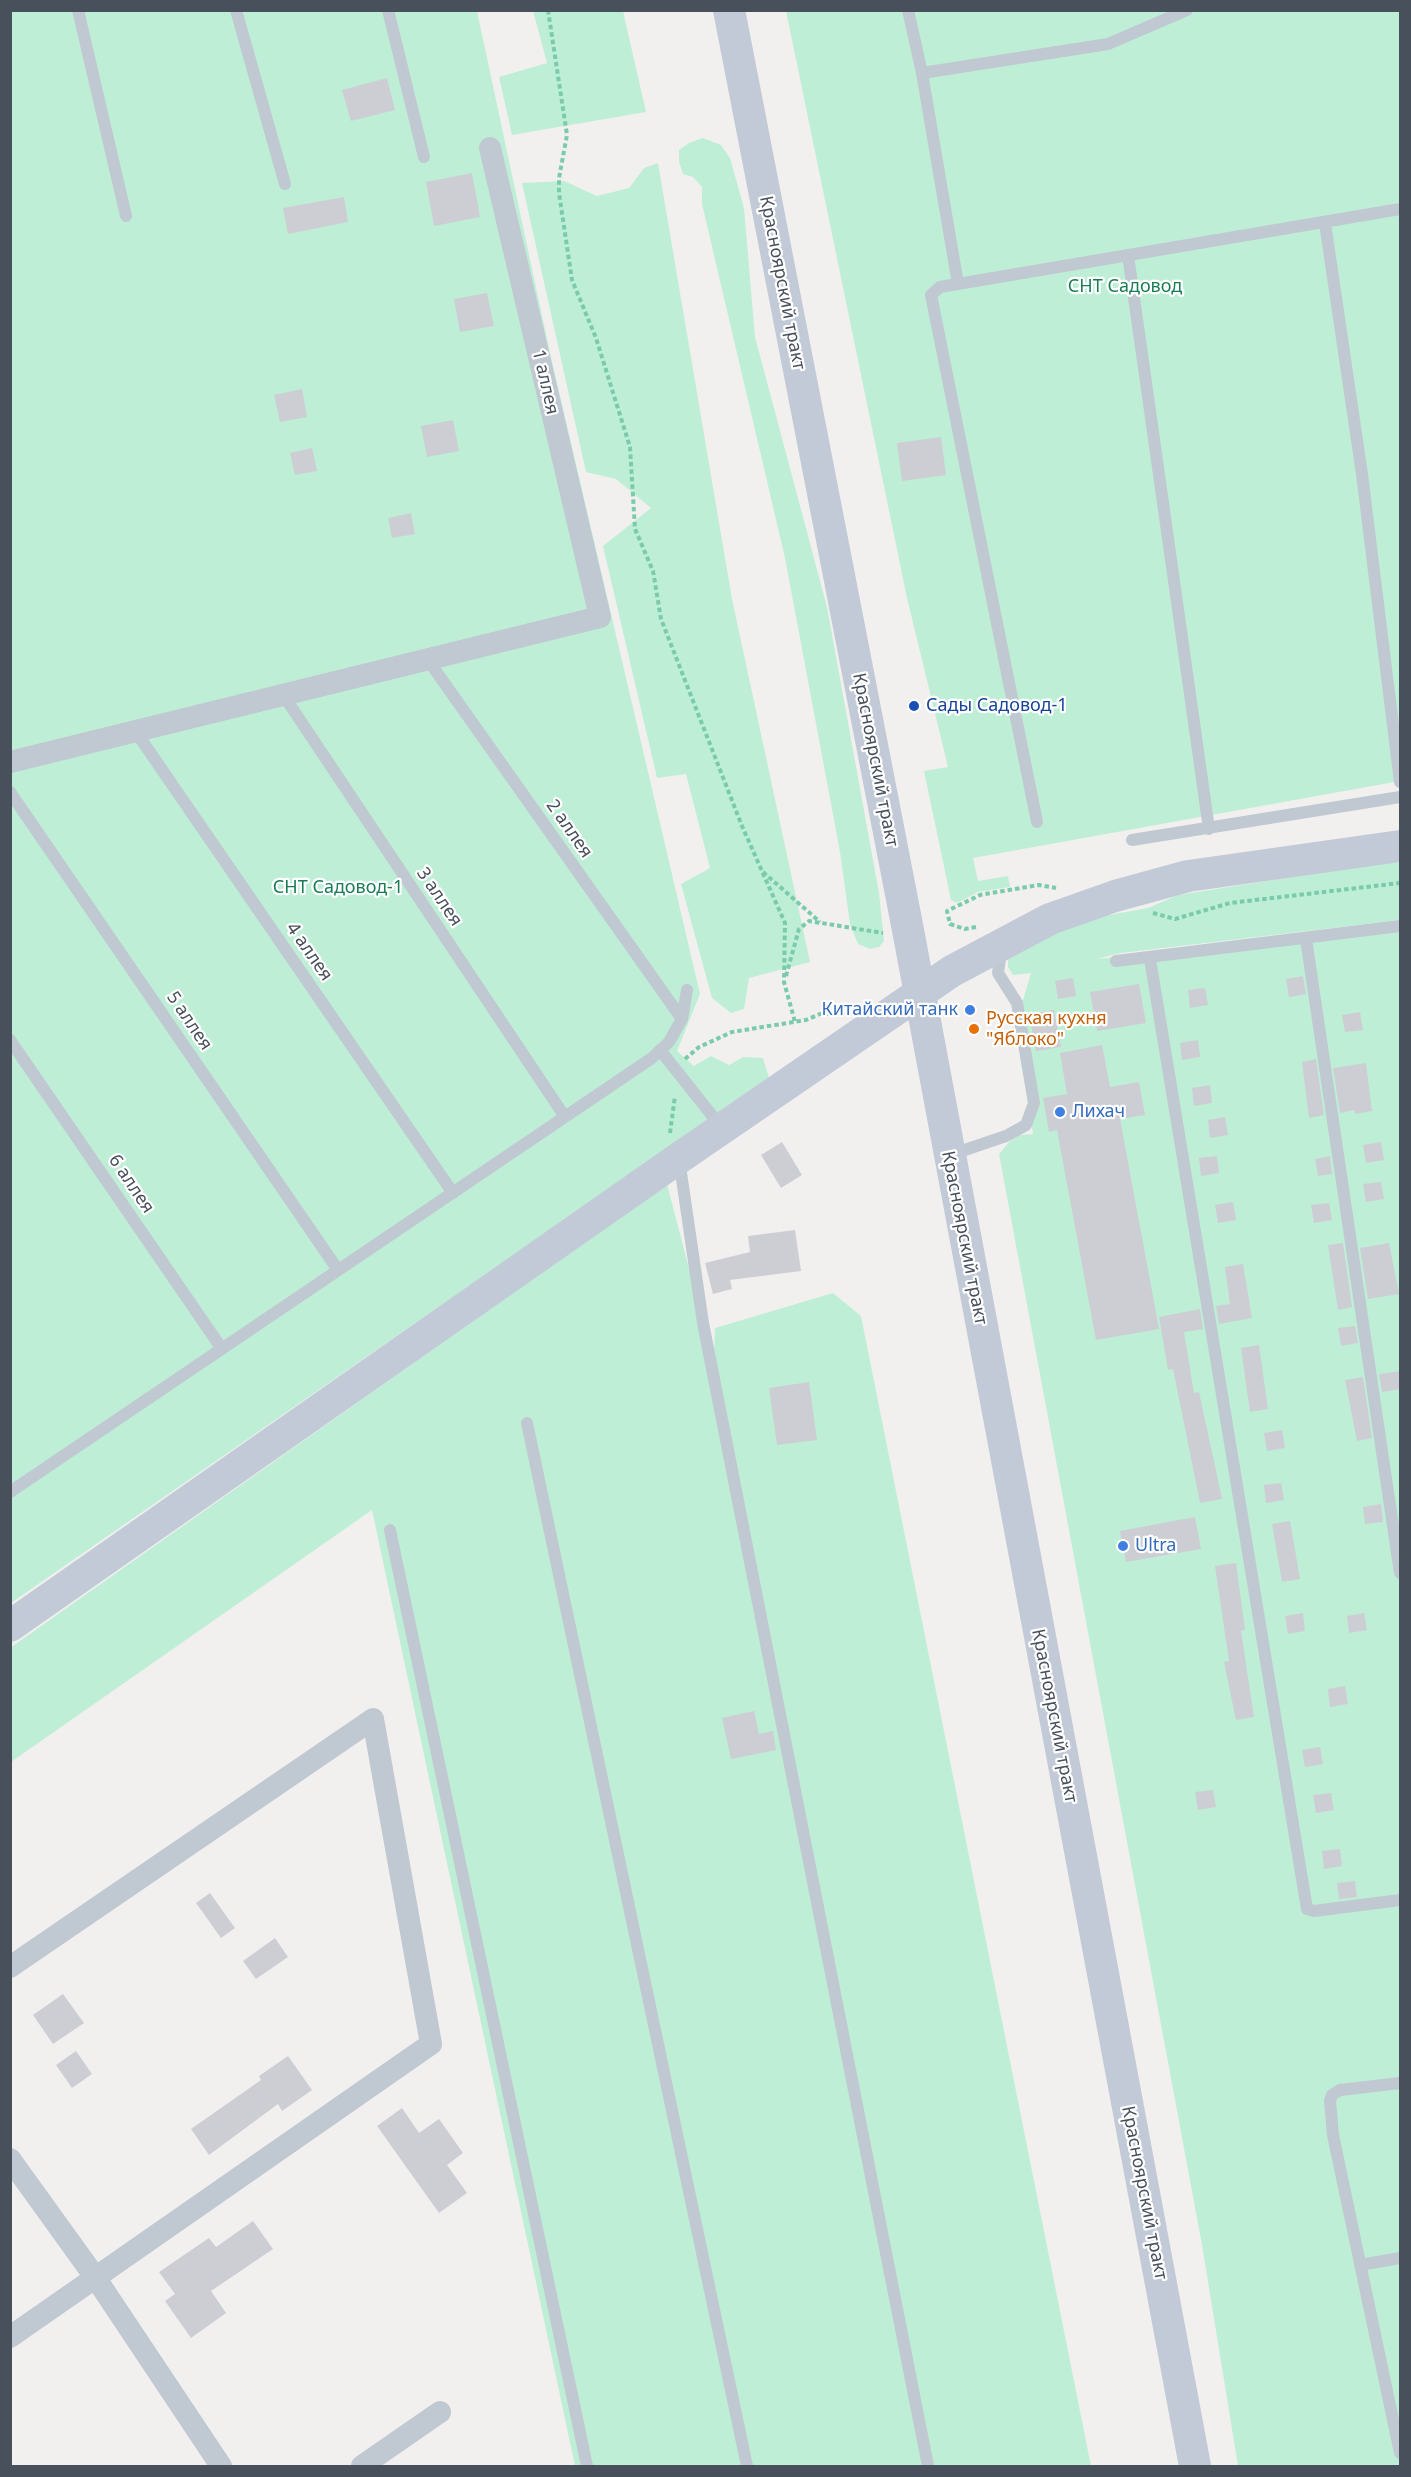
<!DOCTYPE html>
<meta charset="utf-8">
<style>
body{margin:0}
#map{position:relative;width:1411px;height:2477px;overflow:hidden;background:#f2f0ef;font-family:"Noto Sans",sans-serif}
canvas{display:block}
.frame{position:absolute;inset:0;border:12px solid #48505c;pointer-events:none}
</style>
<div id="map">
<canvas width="1411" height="2477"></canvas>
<div class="frame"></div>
</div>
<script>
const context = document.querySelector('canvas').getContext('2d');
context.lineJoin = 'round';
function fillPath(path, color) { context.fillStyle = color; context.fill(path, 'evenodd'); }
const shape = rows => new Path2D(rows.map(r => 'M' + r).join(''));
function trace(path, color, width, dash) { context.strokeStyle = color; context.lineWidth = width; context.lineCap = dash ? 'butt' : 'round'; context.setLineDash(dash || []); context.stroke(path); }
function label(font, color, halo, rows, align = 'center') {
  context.font = font + ' "Noto Sans",sans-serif'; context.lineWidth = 4.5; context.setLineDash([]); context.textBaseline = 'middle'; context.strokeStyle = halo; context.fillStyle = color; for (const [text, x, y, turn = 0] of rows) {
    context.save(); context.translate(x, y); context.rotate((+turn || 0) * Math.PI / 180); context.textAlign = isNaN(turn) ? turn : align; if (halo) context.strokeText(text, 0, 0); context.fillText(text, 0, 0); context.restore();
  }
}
const green = shape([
 [11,11,477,11,550,353,700,994,677,1051,694,1066,711,1056,729,1065,743,1057,763,1058,769,1078,11,1603],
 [533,11,623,11,646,112,512,135,499,77,547,63],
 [786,11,1400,11,1400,781,973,858,978,881,1008,876,1010,887,978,892,957,903,951,900,924,771,948,767,907,598],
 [703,138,721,145,730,158,744,208,755,337,827,607,879,893,884,941,879,947,870,949,858,944,850,924,840,852,785,558,702,204,702,187,693,177,683,174,679,162,679,150,689,143],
 [658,163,732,599,810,962,749,978,744,1009,731,1013,712,998,681,884,710,868,686,774,657,778,603,546,651,508,616,479,586,472,522,183,564,181,597,196,629,188,644,168],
 [1400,860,1400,920,1121,953,1096,959,1400,929,1400,2466,1238,2466,1202,2245,999,1154,1010,1141,1020,1135,1033,1134,1016,1024,1031,973,1013,975,1008,967,1008,958,1081,920,1148,908,1178,895],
 [667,1184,692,1280,714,1354,715,1328,833,1293,861,1316,1091,2466,575,2466,372,1510,11,1762,10,1648]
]);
const building = shape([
 [387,78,395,110,351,121,342,90],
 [472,173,480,217,434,226,426,182],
 [344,197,348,222,288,234,283,208],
 [487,293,494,326,460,332,454,299],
 [302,389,307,417,280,422,274,395],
 [453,420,459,451,427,457,421,426],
 [941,437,946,475,902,481,897,443],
 [312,448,317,471,295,475,290,453],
 [411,513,415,534,392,538,388,518],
 [1303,976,1306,994,1289,997,1286,979],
 [1073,978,1076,996,1058,999,1055,981],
 [1139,984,1146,1023,1097,1031,1090,992],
 [1205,988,1208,1005,1190,1008,1188,990],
 [1054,1010,1061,1047,1036,1051,1029,1014],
 [1360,1012,1363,1030,1345,1032,1342,1015],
 [1198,1040,1200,1057,1182,1060,1180,1043],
 [1102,1045,1110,1087,1139,1082,1145,1115,1120,1119,1159,1329,1096,1340,1057,1130,1049,1132,1043,1098,1067,1094,1060,1053],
 [1316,1059,1324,1115,1309,1118,1302,1062],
 [1366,1063,1372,1111,1355,1114,1354,1110,1340,1113,1333,1068],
 [1210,1085,1212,1103,1194,1106,1192,1088],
 [1225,1117,1228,1135,1210,1138,1208,1120],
 [782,1142,802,1175,781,1188,761,1155],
 [1381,1142,1384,1160,1366,1163,1363,1145],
 [1217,1156,1219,1173,1201,1176,1199,1158],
 [1330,1156,1332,1174,1318,1176,1315,1159],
 [1381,1182,1384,1199,1366,1202,1363,1184],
 [1233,1202,1236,1220,1218,1223,1215,1205],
 [1329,1203,1332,1220,1314,1223,1311,1205],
 [795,1230,801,1271,730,1280,732,1289,713,1294,705,1263,750,1252,748,1236],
 [1343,1243,1352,1307,1338,1310,1328,1245],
 [1389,1243,1399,1294,1368,1299,1360,1248],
 [1243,1264,1252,1318,1219,1324,1216,1306,1230,1304,1225,1267],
 [1200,1309,1203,1329,1184,1332,1194,1393,1199,1392,1222,1499,1200,1503,1173,1369,1168,1370,1159,1317],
 [1355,1326,1358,1343,1341,1346,1338,1328],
 [1259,1345,1268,1409,1250,1412,1241,1348],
 [1401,1371,1401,1389,1382,1392,1379,1374],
 [1363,1377,1372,1438,1357,1441,1345,1380],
 [809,1382,817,1440,777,1445,769,1388],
 [1282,1430,1285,1448,1267,1451,1264,1433],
 [1281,1483,1284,1500,1266,1503,1264,1485],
 [1381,1504,1383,1522,1365,1524,1363,1507],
 [1195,1517,1201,1549,1126,1562,1120,1531],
 [1290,1521,1300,1579,1282,1582,1272,1524],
 [1236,1563,1245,1630,1241,1631,1254,1717,1236,1720,1224,1662,1229,1661,1215,1566],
 [1303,1613,1305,1631,1288,1634,1285,1616],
 [1364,1613,1367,1630,1349,1633,1347,1616],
 [1345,1686,1348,1704,1330,1707,1328,1689],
 [754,1711,759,1734,773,1731,776,1750,731,1759,722,1718],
 [1320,1747,1323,1764,1305,1767,1302,1750],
 [1213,1790,1216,1807,1198,1810,1195,1792],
 [1331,1793,1334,1810,1316,1813,1313,1795],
 [1340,1849,1342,1866,1324,1869,1322,1851],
 [1355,1881,1357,1897,1339,1899,1337,1883],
 [210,1893,235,1928,221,1938,196,1903],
 [275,1938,288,1957,256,1979,243,1961],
 [63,1994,84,2023,53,2044,33,2015],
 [76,2051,92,2074,72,2088,56,2065],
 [288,2056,312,2090,282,2111,278,2104,209,2155,191,2129,261,2080,259,2076],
 [402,2108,419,2133,439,2119,463,2153,447,2165,467,2193,439,2213,377,2126],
 [253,2221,273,2249,211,2291,226,2313,191,2338,165,2301,175,2294,159,2272,209,2238,216,2247]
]);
const path = shape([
 [548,10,567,135,559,178,559,193,572,280,596,338,630,447,635,529,653,571,661,619,742,826,785,923,784,982,795,1022],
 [763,872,820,922],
 [1153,913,1175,919,1230,903,1400,883],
 [976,927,965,929,950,924,947,911,980,895,1039,885,1056,888],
 [786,976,799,929,809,921,883,933],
 [685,1059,699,1047,732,1032,806,1020,820,1014,844,1013],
 [670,1133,675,1096]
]);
const lane = shape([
 [78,10,126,216],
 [236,10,285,184],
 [388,10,424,157],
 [908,10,922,73],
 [1325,223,1362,474,1400,782],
 [1128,255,1209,829],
 [958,284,922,73,1108,44,1187,10],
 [428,660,682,1019],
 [284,696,565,1117],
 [136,732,453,1193],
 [10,792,338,1270],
 [1037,822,931,295,940,287,1400,209],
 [1132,840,1400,797],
 [1306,939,1400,1573],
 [1150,959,1307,1909,1314,1911,1400,1900],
 [1116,961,1400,926],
 [10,1040,222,1349],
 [660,1050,722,1128],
 [950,1155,1006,1136,1026,1125,1034,1103,1017,1003,998,973,1001,951],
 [679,1159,703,1323,928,2466],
 [527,1423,747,2466],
 [10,1492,652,1058,669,1042,682,1019,687,990],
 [390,1530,587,2466],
 [1400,2083,1340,2090,1332,2095,1330,2101,1333,2135,1400,2453],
 [1360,2265,1400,2258]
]);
const street = shape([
 [10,762,600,617,490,148],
 [10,1967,373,1719,431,2044,10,2337],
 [10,2159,95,2277,221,2466],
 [362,2466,440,2412]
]);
const secondary = shape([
 [729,10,908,930,1195,2466],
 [10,1626,679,1158,952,971,1050,919,1115,896,1188,876,1400,846]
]);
const markers = [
 [914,706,6,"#1a4fb4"],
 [970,1010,6,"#3f7fe0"],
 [974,1029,6,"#e8710a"],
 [1060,1112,6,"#3f7fe0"],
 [1123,1546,6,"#3f7fe0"]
];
const streetNames = [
 ["Красноярский тракт",782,283,79],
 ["1 аллея",545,382,77],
 ["Красноярский тракт",875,760,79],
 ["2 аллея",569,829,55],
 ["3 аллея",439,897,56],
 ["4 аллея",309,952,55],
 ["5 аллея",189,1021,56],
 ["6 аллея",131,1184,56],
 ["Красноярский тракт",964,1238,79],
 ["Красноярский тракт",1054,1716,79],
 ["Красноярский тракт",1144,2193,79]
];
const parkNames = [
 ["СНТ Садовод",1125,287],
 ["СНТ Садовод-1",338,888]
];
const transitNames = [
 ["Сады Садовод-1",926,706]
];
const shopNames = [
 ["Китайский танк",958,1010,"right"],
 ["Лихач",1072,1112],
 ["Ultra",1135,1546]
];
const foodNames = [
 ["Русская кухня",986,1019],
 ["\"Яблоко\"",986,1040]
];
fillPath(green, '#bfeed6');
fillPath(building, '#ccced4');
trace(path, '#79cbab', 4, [4.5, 3]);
trace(lane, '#c0c8d1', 12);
trace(street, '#c0c8d1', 22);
trace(secondary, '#c3cad7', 32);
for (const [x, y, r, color] of markers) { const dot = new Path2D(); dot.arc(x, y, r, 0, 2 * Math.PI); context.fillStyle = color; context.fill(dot); trace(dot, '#fff', 2); }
label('18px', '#48505c', '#fff', streetNames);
label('18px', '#1a7c55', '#fff', parkNames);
label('18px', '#164399', '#fff', transitNames, 'left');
label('18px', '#366cbe', '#fff', shopNames, 'left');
label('18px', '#c56008', '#fff', foodNames, 'left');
</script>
